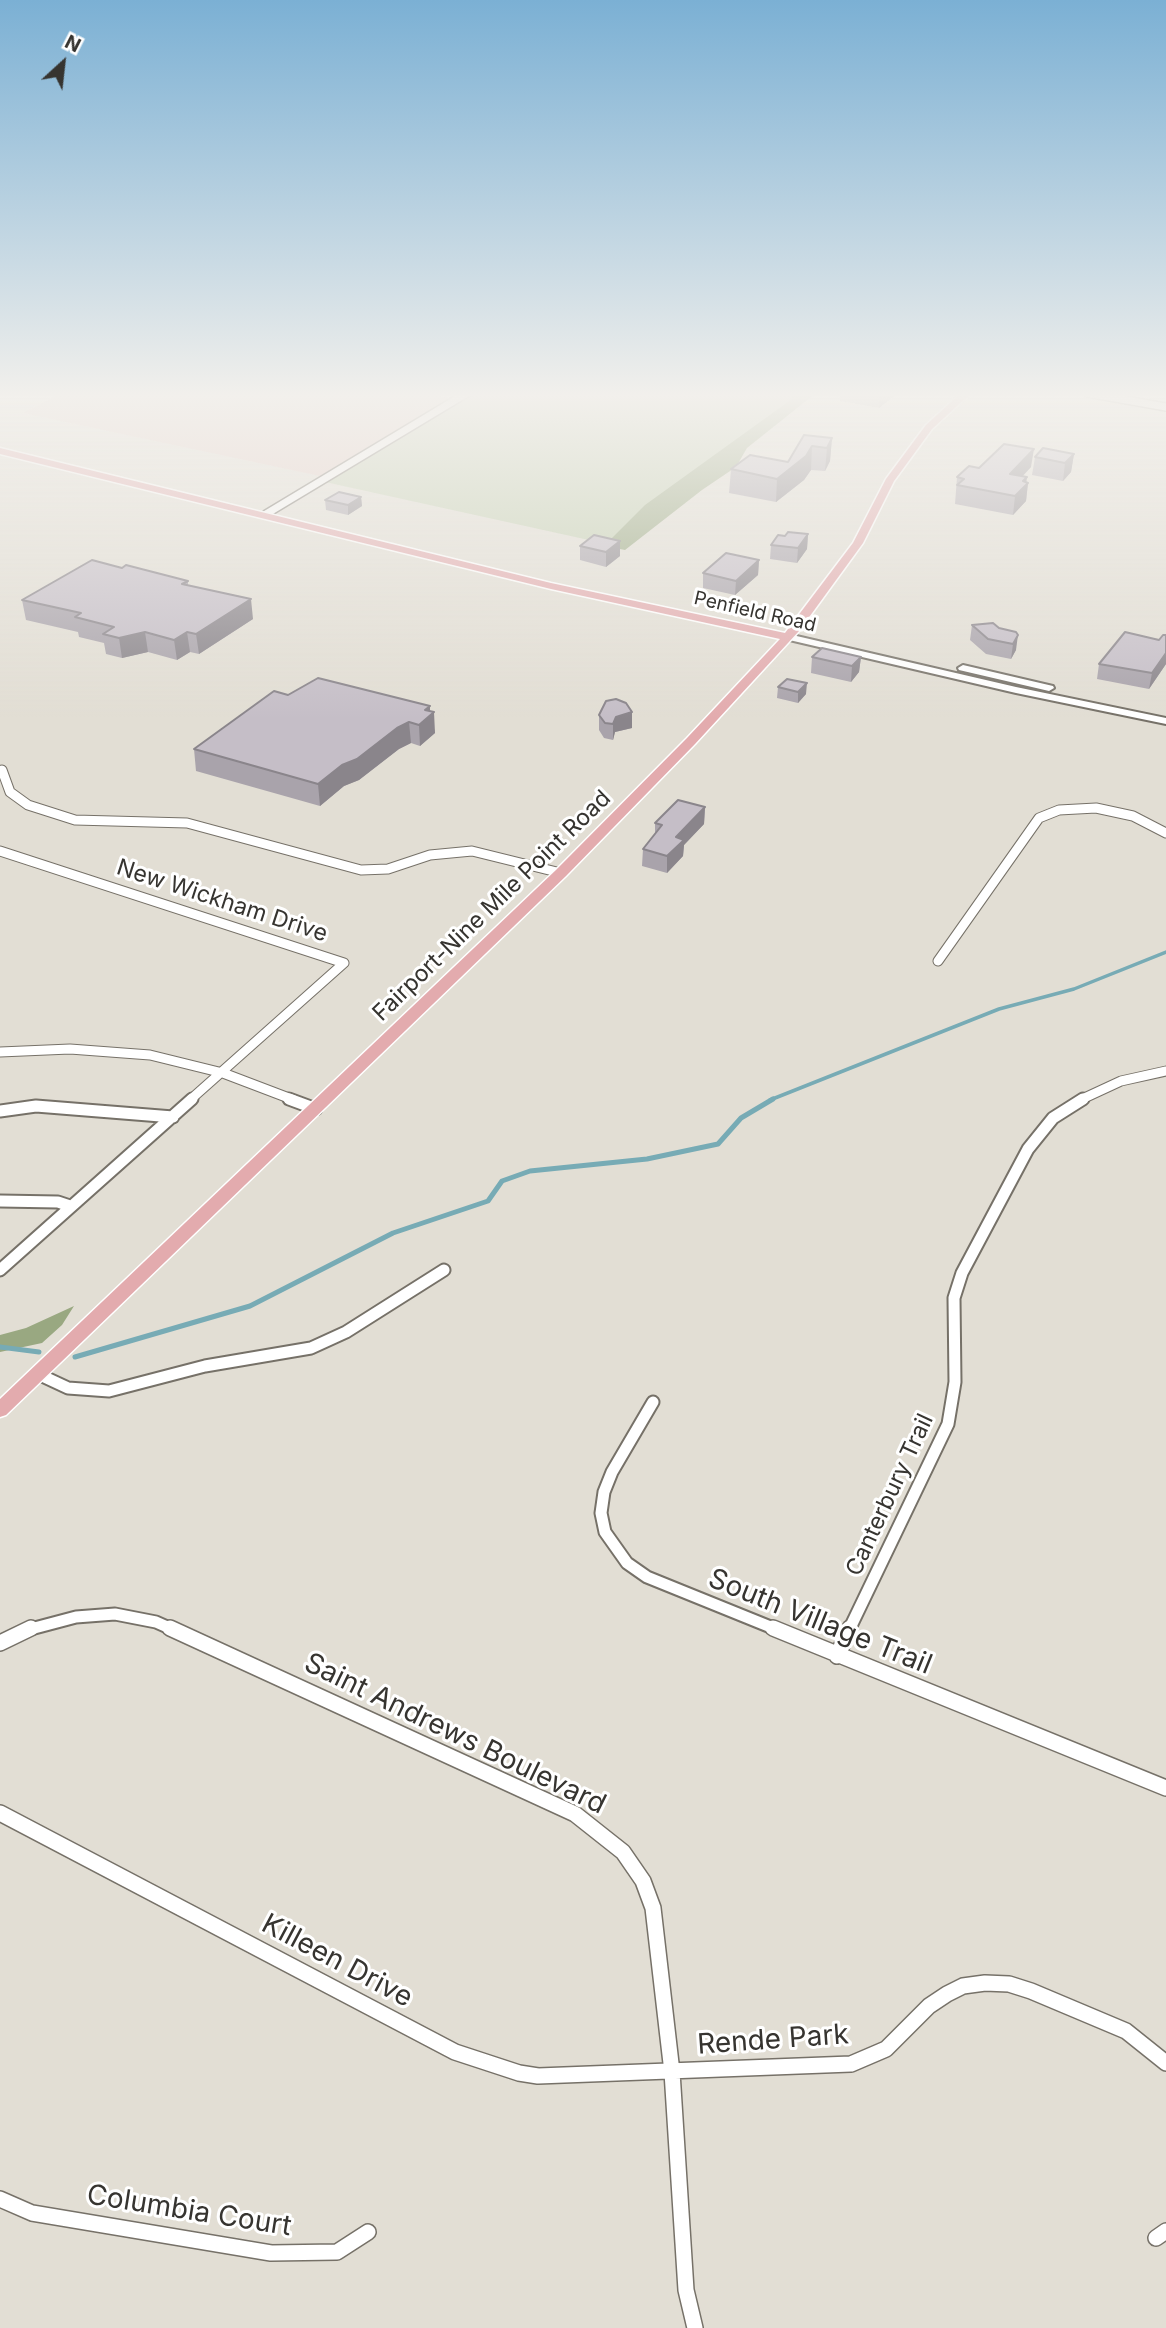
<!DOCTYPE html>
<style>
body{margin:0}
#map{position:relative;width:1166px;height:2328px;overflow:hidden;background:#e2ded4;font-family:Inter,sans-serif}
canvas{display:block}
.north{position:absolute;left:28px;top:28px;width:70px;height:70px;-webkit-text-stroke:5px #fff;paint-order:stroke;rotate:27deg;font-size:19px;font-weight:700;line-height:28px;text-align:center;color:#363430}
.north::after{content:'';display:block;margin:auto;width:24px;height:32px;background:#363430;clip-path:polygon(50% 0,100% 100%,50% 72%,0 100%)}
</style>
<div id="map">
<canvas width="1166" height="2328"></canvas>
<div class="north">N</div>
</div>
<script>
const context = document.querySelector('canvas').getContext('2d');
context.lineJoin = 'round';
function fillPath(path, color) { context.fillStyle = color; context.fill(path, 'evenodd'); }
const shape = rows => new Path2D(rows.map(r => 'M' + r).join(''));
function trace(path, color, width, dash) { context.strokeStyle = color; context.lineWidth = width; context.lineCap = dash ? 'butt' : 'round'; context.setLineDash(dash || []); context.stroke(path); }
function label(font, color, halo, rows, align = 'center') {
  context.font = font + ' Inter,sans-serif'; context.lineWidth = 6; context.setLineDash([]); context.textBaseline = 'middle'; context.strokeStyle = halo; context.fillStyle = color; for (const [text, x, y, turn = 0] of rows) {
    context.save(); context.translate(x, y); context.rotate((+turn || 0) * Math.PI / 180); context.textAlign = isNaN(turn) ? turn : align; if (halo) context.strokeText(text, 0, 0); context.fillText(text, 0, 0); context.restore();
  }
}
const education = shape([
 [62,393,424,393,453,399,320,476,23,413]
]);
const green = shape([
 [471,393,807,393,616,546,325,482]
]);
const forest = shape([
 [790,393,816,393,747,448,736,467,702,490,625,550,604,546,645,505,792,399],
 [74,1306,62,1325,42,1343,0,1352,0,1335,26,1328]
]);
const streamFar1 = shape([
 [770,1100,999,1009,1074,989,1166,952]
]);
const stream = shape([
 [0,1347,39,1352],
 [75,1357,250,1306,393,1233,488,1201,502,1181,530,1171,647,1159,718,1144,741,1118,773,1099]
]);
const streetFar3 = shape([
 [1087,393,1166,407],
 [266,514,467,393]
]);
const streetFar2 = shape([
 [2,770,10,792,28,805,75,820,187,823,361,870,388,869,430,855,472,851,561,873],
 [0,851,344,963,190,1100],
 [938,961,1039,818,1059,810,1096,808,1133,816,1166,833],
 [0,1052,70,1049,150,1055,223,1073,294,1100],
 [1080,1100,1121,1081,1166,1071]
]);
const streetFar1 = shape([
 [289,1099,316,1109],
 [0,1111,36,1106,173,1117],
 [0,1201,58,1202,70,1206],
 [0,1270,192,1099],
 [38,1374,68,1388,109,1391,205,1366,311,1348,346,1332,444,1270],
 [653,1402,612,1472,604,1492,601,1513,605,1532,627,1563,647,1577,778,1630],
 [27,1630,76,1617,115,1614,156,1622,174,1630],
 [849,1630,948,1424,955,1382,954,1298,962,1273,1028,1149,1053,1118,1083,1099]
]);
const street = shape([
 [170,1628,575,1814,623,1852,643,1881,653,1908,672,2072,686,2290,695,2328],
 [773,1628,1166,1788],
 [0,1643,31,1628],
 [837,1656,850,1628],
 [0,1813,455,2052,519,2073,538,2076,851,2064,886,2049,929,2006,947,1994,963,1986,985,1983,1009,1984,1031,1991,1126,2031,1166,2063],
 [0,2199,32,2213,271,2253,337,2252,368,2232],
 [1156,2238,1166,2231]
]);
const secondary = shape([
 [788,634,1016,687,1166,718,1166,724,1016,693,785,639,783,637,788,634],
 [963,665,1053,686,1054,688,1049,691,959,670,958,668,963,665]
]);
const primary = shape([
 [961,393,971,393,932,429,894,481,863,543,799,631,695,744,566,876,6,1415,0,1417,0,1399,556,870,687,738,780,639,551,589,0,454,0,448,551,583,785,633,853,543,886,479,926,425,961,393]
]);
const wall = shape([
 [831,393,898,393,879,408,840,401,840,396,831,395],
 [804,435,832,438,830,461,825,471,811,470,804,480,776,502,729,493,731,469,788,462],
 [1074,454,1071,472,1063,481,1032,475,1035,457],
 [1031,467,1023,476,1026,482,1028,483,1026,501,1013,515,955,504,957,477,979,468],
 [361,497,362,506,348,515,326,510,325,500],
 [808,534,807,549,797,563,770,559,771,545,785,536],
 [620,541,620,556,606,567,580,560,580,546],
 [759,560,758,575,735,595,703,588,703,573],
 [122,568,188,581,188,586,253,619,199,654,190,652,177,660,148,652,122,658,106,654,104,643,79,637,78,632,26,620,22,600],
 [972,625,999,628,1016,632,1016,650,1011,659,986,654,970,640],
 [1166,635,1166,664,1149,689,1097,679,1099,664,1159,640],
 [812,657,861,657,859,672,851,682,811,673],
 [778,687,806,694,798,703,777,698],
 [288,695,430,711,435,733,420,746,411,743,399,749,359,780,344,786,320,806,196,771,194,749],
 [632,712,632,728,615,732,613,740,604,738,599,730,599,715],
 [705,807,704,824,684,845,683,856,667,873,642,866,643,849,655,835,655,823]
]);
const shadedWall = shape([
 [880,393,898,393,879,408],
 [832,438,830,461,825,471,827,448],
 [812,446,811,470,804,480,776,502,777,479],
 [1034,449,1031,467,1007,492,1010,474],
 [1074,454,1071,472,1063,481,1065,463],
 [1027,477,1026,485,1028,483,1026,501,1013,515,1015,496,1023,481],
 [361,497,362,506,348,515,348,505],
 [808,534,807,549,797,563,798,548],
 [620,541,620,556,606,567,606,552],
 [759,560,758,575,735,595,736,581],
 [251,599,253,619,199,654,196,634],
 [145,632,148,652,122,658,119,638],
 [187,632,190,652,177,660,174,640],
 [1018,635,1016,650,1011,659,1013,644],
 [1166,653,1166,664,1149,689,1152,673],
 [861,657,859,672,851,682,852,666],
 [807,683,806,694,798,703,798,692],
 [430,706,430,716,434,712,435,733,420,746,419,725,425,710],
 [632,712,632,728,615,732,613,740,613,724,616,717],
 [409,722,411,743,399,749,359,780,344,786,320,806,318,784,342,765,397,728],
 [705,807,704,824,684,845,683,856,667,873,667,856,676,837]
]);
const building = shape([
 [804,435,832,438,827,448,812,446,806,456,777,479,731,469,750,455,788,462,804,435],
 [1004,444,1034,449,1010,474,1027,477,1023,481,1028,483,1015,496,957,485,964,479,957,477,969,466,979,468,1004,444],
 [1043,448,1074,454,1065,463,1035,457,1043,448],
 [339,492,361,497,348,505,325,500,339,492],
 [788,532,808,534,798,548,771,545,778,535,785,536,788,532],
 [594,535,620,541,606,552,580,546,594,535],
 [726,553,759,560,736,581,703,573,726,553],
 [92,560,122,568,126,565,188,581,182,584,251,599,196,634,187,632,174,640,145,632,119,638,103,634,114,627,75,617,81,613,22,600,92,560],
 [993,623,999,628,1016,632,1018,635,1013,644,988,639,972,625,993,623],
 [1125,632,1159,640,1163,635,1166,635,1166,653,1152,673,1099,664,1125,632],
 [822,648,861,657,852,666,812,657,822,648],
 [318,678,430,706,425,710,434,712,419,725,409,722,397,728,357,759,342,765,318,784,194,749,274,691,288,695,318,678],
 [787,679,807,683,798,692,778,687,787,679],
 [616,699,626,703,632,712,616,717,613,724,605,723,599,715,606,701,616,699],
 [678,800,705,807,676,837,684,840,667,856,643,849,662,825,655,823,678,800]
]);
const farStreetnames = [
 ["Penfield Road",755,612,13]
];
const streetNames = [
 ["New Wickham Drive",222,901,18],
 ["Fairport-Nine Mile Point Road",492,906,-44],
 ["Canterbury Trail",890,1495,-65]
];
const nearStreetnames = [
 ["South Village Trail",820,1622,22],
 ["Saint Andrews Boulevard",455,1734,26],
 ["Killeen Drive",337,1961,28],
 ["Rende Park",773,2040,-4],
 ["Columbia Court",189,2211,9]
];
fillPath(education, '#e7cec7');
fillPath(green, '#c4d0b2');
fillPath(forest, '#99a881');
trace(streamFar1, '#77abb5', 3.5);
trace(stream, '#77abb5', 5);
trace(streetFar3, '#767168', 10);
trace(streetFar2, '#767168', 11);
trace(streetFar1, '#767168', 15);
trace(street, '#767168', 18);
trace(secondary, '#767168', 4);
trace(primary, '#fff', 3);
trace(streetFar3, '#fff', 7);
trace(streetFar2, '#fff', 9);
trace(streetFar1, '#fff', 11);
trace(street, '#fff', 15);
fillPath(secondary, '#fff');
fillPath(primary, '#e3abae');
fillPath(wall, '#a9a3ab');
fillPath(shadedWall, '#8a858b');
fillPath(building, '#c5bec7');
trace(building, '#8a858b', 2);
const sky = context.createLinearGradient(0, 0, 0, 719);
sky.addColorStop(0, '#7bb0d4');
sky.addColorStop(0.55, '#f2f0ec');
sky.addColorStop(1, '#f2f0ec00');
context.fillStyle = sky;
context.fillRect(0, 0, 1166, 719);
label('19px', '#363430', '#fff', farStreetnames);
label('23px', '#363430', '#fff', streetNames);
label('28px', '#363430', '#fff', nearStreetnames);
</script>
